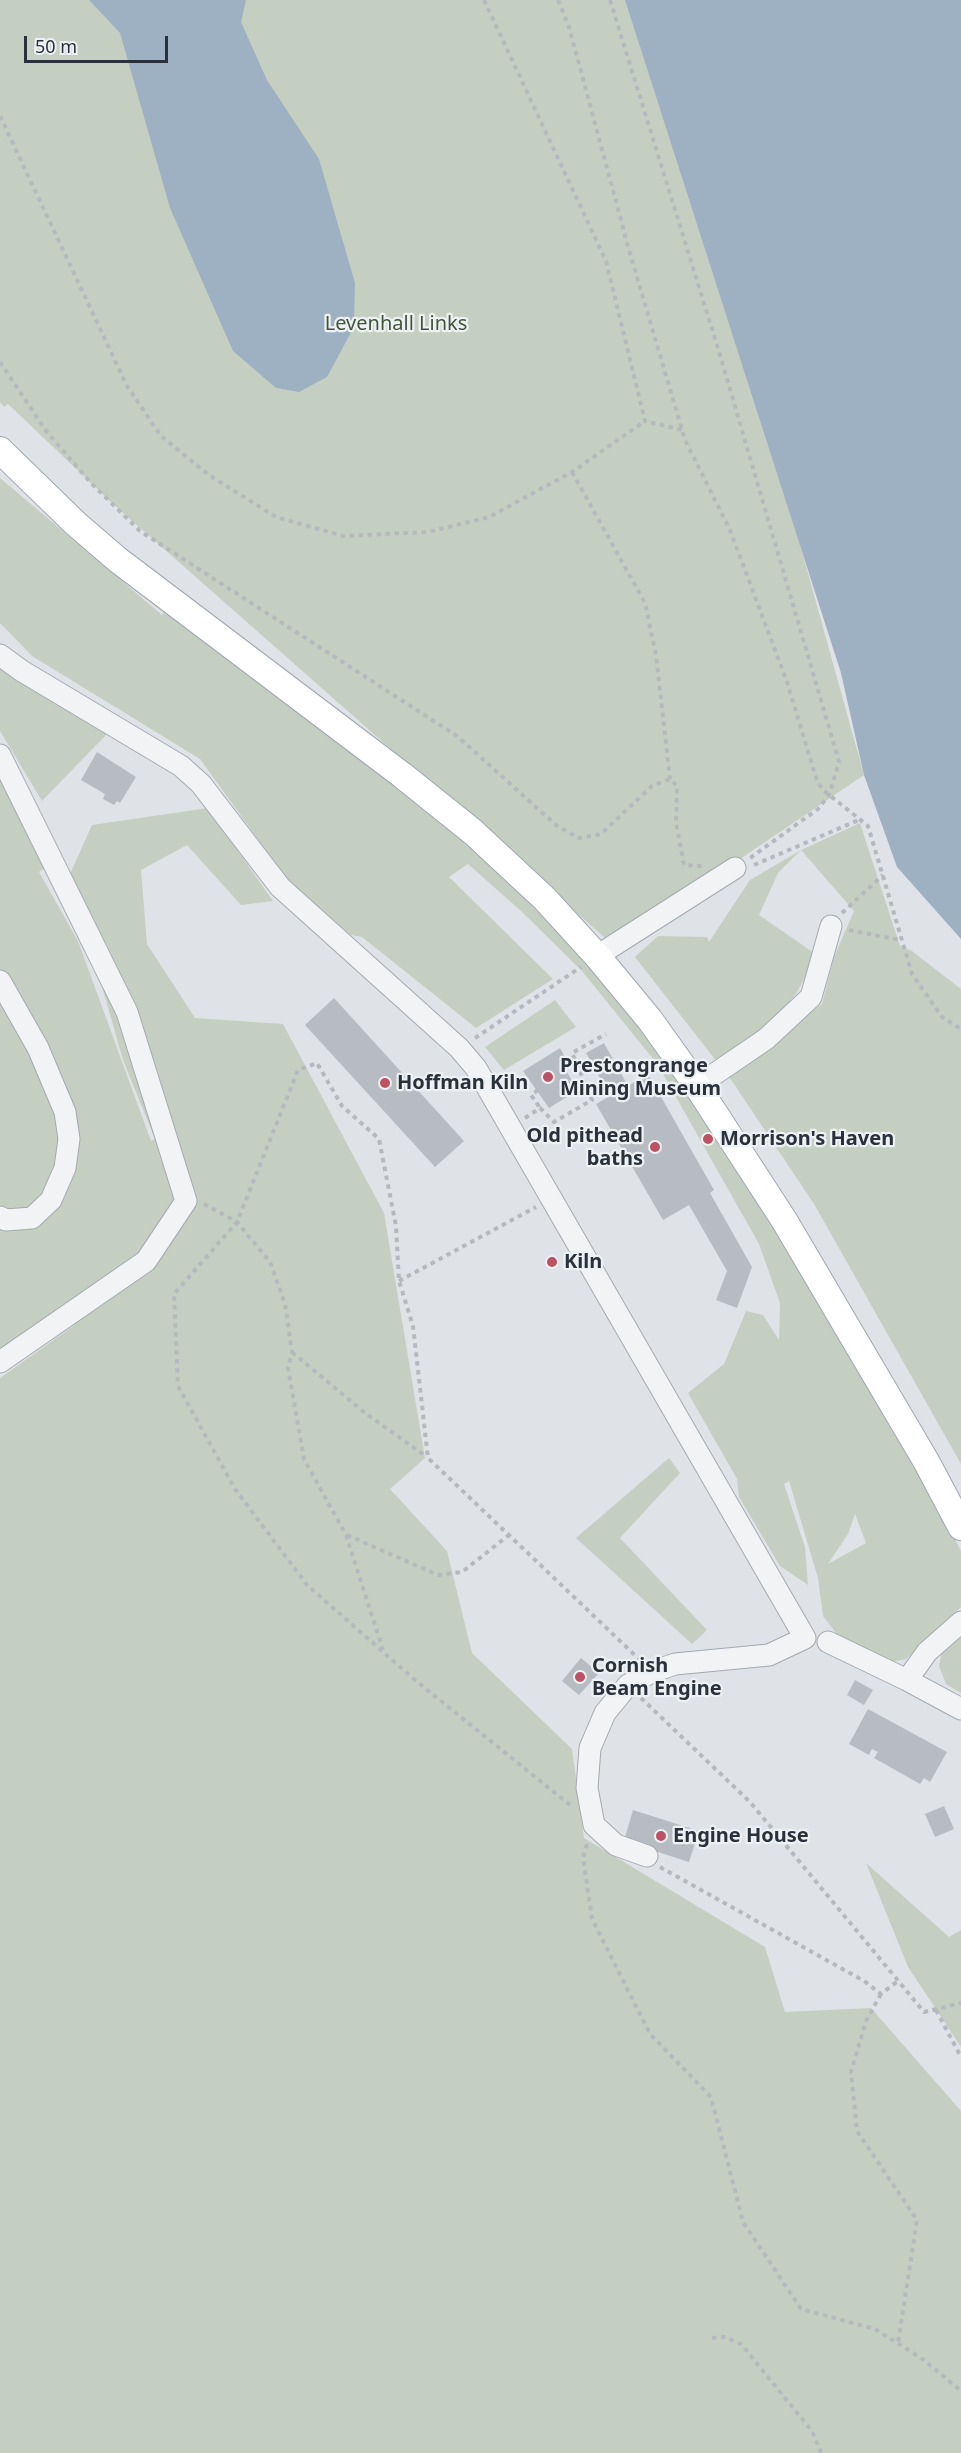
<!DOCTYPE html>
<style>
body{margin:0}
#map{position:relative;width:961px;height:2453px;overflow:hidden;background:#dfe2e7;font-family:"Noto Sans",sans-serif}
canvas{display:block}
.scale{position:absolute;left:24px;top:36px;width:144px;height:27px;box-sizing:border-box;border:3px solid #2a313c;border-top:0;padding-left:8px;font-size:18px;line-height:21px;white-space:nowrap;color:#2a313c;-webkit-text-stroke:4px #eef1f4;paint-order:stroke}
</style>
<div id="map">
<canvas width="961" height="2453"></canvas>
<div class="scale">50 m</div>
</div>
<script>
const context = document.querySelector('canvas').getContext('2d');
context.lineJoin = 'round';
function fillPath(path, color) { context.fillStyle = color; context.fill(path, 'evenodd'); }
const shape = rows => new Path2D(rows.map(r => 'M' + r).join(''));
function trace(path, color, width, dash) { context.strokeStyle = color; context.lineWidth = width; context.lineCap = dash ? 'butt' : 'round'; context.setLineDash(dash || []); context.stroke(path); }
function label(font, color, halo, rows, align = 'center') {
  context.font = font + ' "Noto Sans",sans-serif'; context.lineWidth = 4.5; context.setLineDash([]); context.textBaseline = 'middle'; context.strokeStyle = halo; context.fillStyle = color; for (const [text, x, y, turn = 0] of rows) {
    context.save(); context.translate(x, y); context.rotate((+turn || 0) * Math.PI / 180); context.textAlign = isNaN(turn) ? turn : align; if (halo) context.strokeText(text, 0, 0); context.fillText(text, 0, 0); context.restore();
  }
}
const green = shape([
 [0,0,636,0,796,530,864,775,613,945,113,504,8,404,4,407,0,402],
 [0,478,162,615,166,609,482,854,592,968,641,1026,747,1181,938,1507,961,1551,961,1607,906,1659,891,1662,842,1641,823,1616,818,1578,789,1481,784,1484,805,1547,808,1585,780,1566,739,1497,737,1479,688,1393,724,1364,746,1311,763,1315,779,1340,780,1303,759,1244,658,1065,582,971,521,911,468,864,449,877,553,979,476,1028,362,937,351,935,288,881,200,759,32,656,0,623],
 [855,1514,866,1543,828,1564,848,1534],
 [0,665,107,734,42,801,0,731],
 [0,767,50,864,39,872,78,941,151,1141,155,1139,123,1060,70,874,92,825,208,808,273,901,241,905,187,845,141,870,147,944,195,1018,283,1024,384,1213,425,1458,390,1489,447,1551,472,1653,572,1749,584,1838,765,1947,785,2012,871,2008,961,2111,961,2453,0,2453,0,1378,76,1324,0,1362],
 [860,823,900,946,912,951,961,989,961,1464,814,1204,732,1081,635,957,658,936,707,937,709,942,750,880,801,850],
 [801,850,854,911,834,957,822,1004,765,1048,757,1037,796,994,817,955,759,915,778,873],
 [555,1000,576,1027,504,1070,485,1047],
 [669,1458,680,1473,620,1538,707,1630,692,1644,576,1538],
 [961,1632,961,1693,946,1684,939,1666,943,1647],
 [866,1863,949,1937,961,1930,961,2047,908,1967]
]);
const water = shape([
 [89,0,246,0,241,22,267,80,319,159,355,283,354,327,327,377,299,392,276,388,233,351,170,208,120,33],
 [625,0,961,0,961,939,897,867,864,775,841,673]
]);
const building = shape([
 [97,752,136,777,120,803,117,801,114,805,103,799,105,794,81,780],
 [334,998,464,1141,435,1167,305,1025],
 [604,1043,628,1086,648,1074,714,1190,710,1193,752,1267,737,1308,716,1300,727,1271,689,1205,663,1220,596,1104,610,1096,586,1053],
 [560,1048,568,1063,563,1066,578,1090,549,1108,523,1071],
 [581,1658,599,1673,579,1695,562,1681],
 [855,1680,873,1690,864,1705,847,1695],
 [868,1709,947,1752,930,1782,924,1778,920,1784,874,1758,878,1752,872,1749,869,1755,849,1744],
 [944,1806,954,1829,935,1837,925,1814],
 [633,1810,699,1831,689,1862,624,1841]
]);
const path = shape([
 [484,0,606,261,645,421,682,430],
 [558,0,569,27,629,250,685,440,730,530,787,682,817,781,823,790,868,826,912,974,942,1017,961,1029],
 [610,0,720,355,839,762,829,795,818,809,750,858],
 [0,116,127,386,161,436,209,475,276,517,343,536,428,532,489,517,572,472,645,421],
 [0,362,46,431,92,484,140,531,457,736,557,826,579,838,601,834,652,786,670,779,677,786,676,823,684,865,702,866],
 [572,472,645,603,656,655,670,779],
 [754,865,861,819],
 [842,913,883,875],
 [849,930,900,940],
 [475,1038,581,967],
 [538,1090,531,1095,540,1108],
 [525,1118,540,1108,554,1122,592,1100,572,1053,606,1034],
 [204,1204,237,1222,270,1262,285,1304,292,1352,288,1368,304,1459,346,1535,383,1650],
 [399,1281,536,1207],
 [292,1352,365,1413,427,1457],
 [347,1535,438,1575,462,1572,509,1535],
 [641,1698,750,1802,924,2012,961,2003],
 [570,1805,415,1680,307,1585,235,1489,178,1386,174,1294,237,1222,298,1070,317,1063,342,1106,379,1139,396,1226,399,1281,413,1326,428,1458,639,1659],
 [587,1844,583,1857,592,1919,650,2034,711,2097,743,2222,801,2309,875,2329,924,2360,961,2391],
 [660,1867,864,1981,881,1994,898,1981],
 [881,1994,866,2021,851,2072,857,2131,917,2220,898,2343],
 [936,2010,961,2057],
 [712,2338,724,2337,741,2344,812,2431,821,2453]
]);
const minor = shape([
 [0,655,22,671,181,766,201,784,280,887,459,1048,476,1068,805,1638,769,1655,675,1664,652,1672,628,1685,605,1713,590,1748,587,1788,594,1825,616,1845,647,1856],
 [0,755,127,1012,186,1201,146,1261,0,1362],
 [597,956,735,868],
 [0,981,38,1048,65,1112,69,1139,65,1168,51,1200,32,1218,6,1220,0,1217],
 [697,1086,766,1039,811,997,831,926],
 [828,1642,907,1680,927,1652,961,1622],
 [907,1680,961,1709]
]);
const major = shape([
 [0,450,75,523,118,560,402,775,473,832,545,899,597,956,650,1020,697,1086,784,1220,926,1461,961,1527]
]);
const markers = [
 [548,1077,6,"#be5265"],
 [385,1083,6,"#be5265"],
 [708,1139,6,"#be5265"],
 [655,1147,6,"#be5265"],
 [552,1262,6,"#be5265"],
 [580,1677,6,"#be5265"],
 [661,1836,6,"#be5265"]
];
const parkNames = [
 ["Levenhall Links",396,324]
];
const poiNames = [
 ["Prestongrange",560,1066],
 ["Mining Museum",560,1089],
 ["Hoffman Kiln",397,1083],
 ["Old pithead",643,1136,"right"],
 ["baths",643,1159,"right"],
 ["Morrison's Haven",720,1139],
 ["Kiln",564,1262],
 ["Cornish",592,1666],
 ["Beam Engine",592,1689],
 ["Engine House",673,1836]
];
fillPath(green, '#c5cfc1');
fillPath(water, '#9eb1c3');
fillPath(building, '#b7bcc3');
trace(minor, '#a5a9b0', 23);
trace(major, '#a0a7b1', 28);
trace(path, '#b5b9be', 4, [4.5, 4.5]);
trace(minor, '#f1f3f5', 21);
trace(major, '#fff', 26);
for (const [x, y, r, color] of markers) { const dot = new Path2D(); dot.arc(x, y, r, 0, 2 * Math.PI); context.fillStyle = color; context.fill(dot); trace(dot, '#eef1f4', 2); }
label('20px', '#3f5639', '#eef1f4', parkNames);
label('bold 20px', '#2a313c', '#eef1f4', poiNames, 'left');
</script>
